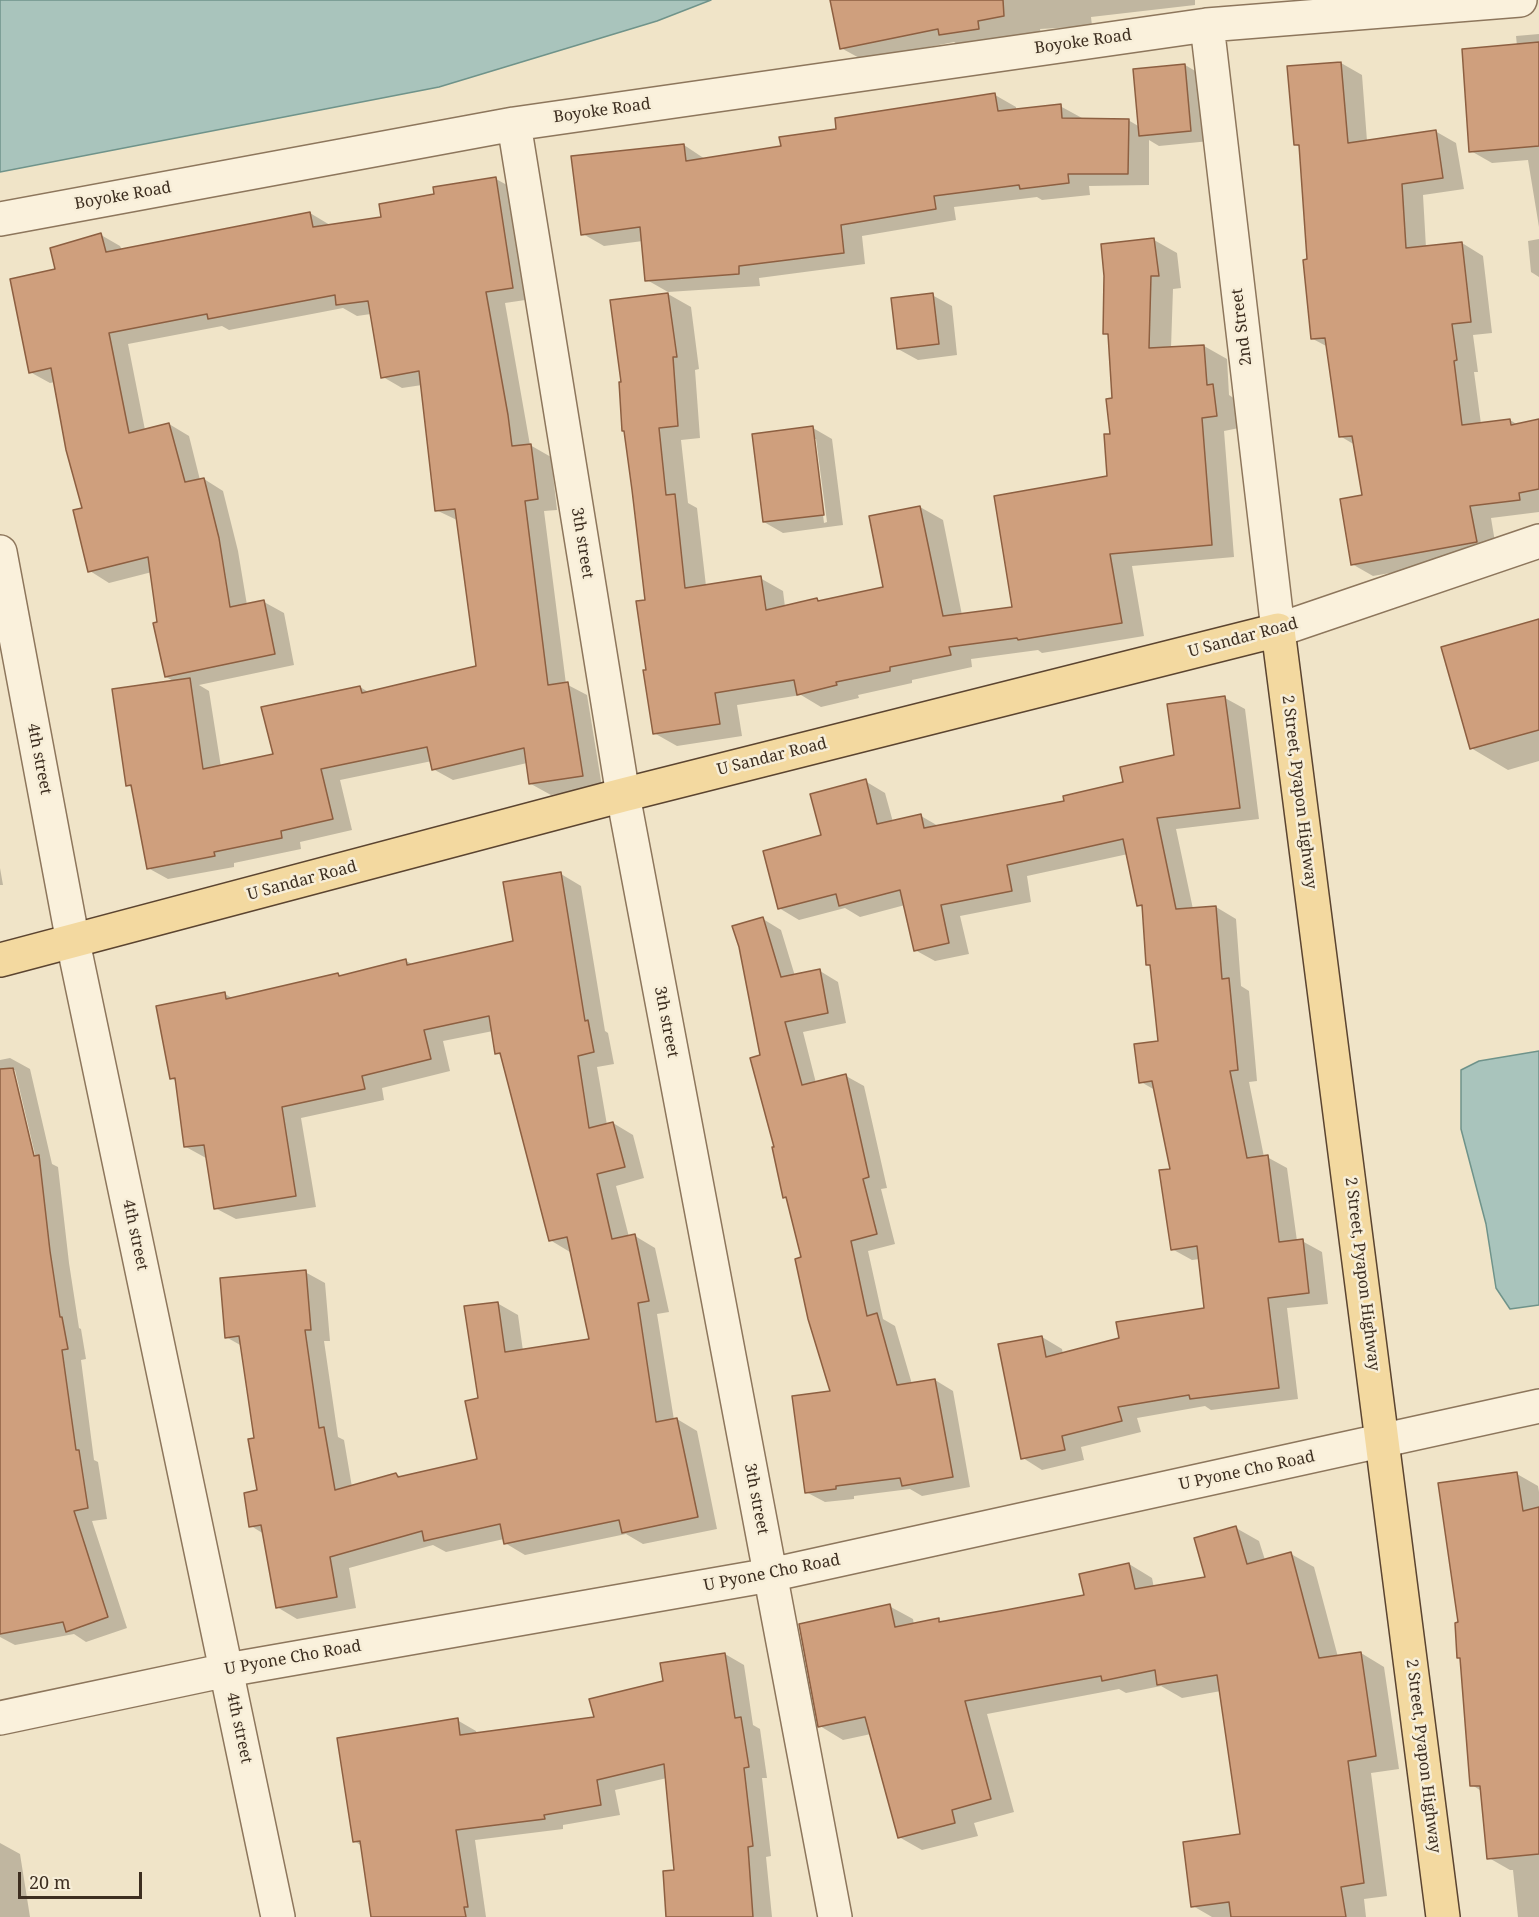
<!DOCTYPE html>
<style>
body{margin:0}
#map{position:relative;width:1539px;height:1917px;overflow:hidden;background:#f0e4c8;font-family:"Noto Serif",serif}
canvas{display:block}
.scale{position:absolute;left:18px;top:1872px;width:124px;height:27px;box-sizing:border-box;border:3px solid #3d2e20;border-top:0;padding-left:8px;font-size:18px;line-height:21px;white-space:nowrap;color:#3d2e20;-webkit-text-stroke:4px #f7eed8;paint-order:stroke}
</style>
<div id="map">
<canvas width="1539" height="1917"></canvas>
<div class="scale">20 m</div>
</div>
<script>
const context = document.querySelector('canvas').getContext('2d');
context.lineJoin = 'round';
function fillPath(path, color) { context.fillStyle = color; context.fill(path, 'evenodd'); }
const shape = rows => new Path2D(rows.map(r => 'M' + r).join(''));
function trace(path, color, width, dash) { context.strokeStyle = color; context.lineWidth = width; context.lineCap = dash ? 'butt' : 'round'; context.setLineDash(dash || []); context.stroke(path); }
function label(font, color, halo, rows, align = 'center') {
  context.font = font + ' "Noto Serif",serif'; context.lineWidth = 5; context.setLineDash([]); context.textBaseline = 'middle'; context.strokeStyle = halo; context.fillStyle = color; for (const [text, x, y, turn = 0] of rows) {
    context.save(); context.translate(x, y); context.rotate((+turn || 0) * Math.PI / 180); context.textAlign = isNaN(turn) ? turn : align; if (halo) context.strokeText(text, 0, 0); context.fillText(text, 0, 0); context.restore();
  }
}
const water = shape([
 [0,0,711,0,657,21,439,87,0,172,0,0],
 [1539,1051,1539,1305,1510,1309,1496,1288,1486,1224,1461,1129,1461,1070,1479,1061,1539,1051]
]);
const shadow = shape([
 [831,0,1195,0,1195,5,1091,17,1092,26,1040,29,1041,34,962,47,954,42,863,60,841,48],
 [1539,34,1539,227,1528,160,1492,163,1471,151,1517,46,1516,36],
 [1341,63,1362,75,1367,141,1435,131,1456,143,1464,189,1423,195,1426,248,1462,243,1483,256,1492,333,1473,335,1478,372,1474,372,1481,424,1510,420,1518,425,1539,420,1539,512,1491,518,1497,554,1373,576,1352,564,1364,496,1355,445,1340,436,1328,347,1313,339,1301,148,1295,144,1288,68],
 [1185,65,1204,76,1210,141,1159,146,1149,140,1149,185,1089,186,1090,195,1042,200,1037,197,954,207,956,220,862,236,865,264,759,278,760,286,668,292,647,280,643,241,604,246,583,234,684,145,705,159,782,147,838,131,995,95,1016,107,1016,111,1060,106,1082,118,1082,120,1128,120,1140,127],
 [496,179,516,190,532,299,505,303,530,445,551,457,557,510,544,511,566,684,587,695,602,787,551,795,531,784,527,763,453,780,433,769,432,761,340,780,352,830,300,842,301,849,234,863,234,867,168,879,148,868,133,788,127,785,175,682,166,677,152,572,109,583,90,571,83,509,55,382,50,383,30,372,57,271,101,235,120,246,122,250,310,213,330,225,382,218,436,195],
 [343,308,357,316,371,314,383,377,402,388,422,385,436,510,459,521,478,667,370,693,360,687,274,756,221,767,209,691,199,685,294,665,284,613,264,602,247,605,238,551,223,491,204,479,200,480,189,436,169,424,145,430,128,344,222,326,229,330],
 [1539,239,1539,277,1531,272,1528,241],
 [1154,240,1177,253,1181,288,1173,289,1171,348,1204,346,1227,359,1229,395,1235,399,1239,428,1224,431,1234,557,1132,566,1144,636,1042,653,1038,650,971,659,972,667,912,680,912,683,858,695,859,698,821,707,801,695,737,705,742,736,677,746,654,733,647,671,647,602,623,383,668,294,691,307,699,369,695,370,700,438,681,440,688,503,697,508,706,586,760,578,783,591,785,607,817,600,821,602,885,588,920,507,943,520,962,615,1014,608,1109,477,1113,400,1109,336,1105,333],
 [932,295,952,306,957,355,918,360,898,349],
 [813,428,832,439,843,525,783,533,764,522],
 [813,439,816,439,827,522,824,523],
 [1539,621,1539,761,1508,770,1471,748],
 [1225,698,1245,709,1259,819,1176,829,1193,909,1216,907,1236,919,1241,986,1249,991,1257,1081,1249,1082,1264,1157,1267,1157,1287,1168,1297,1241,1302,1241,1322,1252,1328,1304,1287,1308,1298,1399,1211,1410,1205,1406,1137,1418,1141,1432,1081,1447,1084,1460,1042,1470,1023,1458,1042,1337,1062,1349,1063,1354,1120,1339,1205,1309,1200,1259,1192,1260,1172,1249,1172,1170,1155,1090,1141,1082,1160,1042,1152,967,1148,965,1144,908,1138,905,1128,854,1027,876,1031,902,960,916,969,954,935,961,915,950,905,905,860,917,845,908,799,920,779,908,822,836,865,781,885,793,893,822,921,816,940,827,1066,803,1125,783,1175,756],
 [0,868,3,885,0,885],
 [561,874,581,886,605,1031,608,1033,614,1064,597,1067,607,1125,613,1123,633,1135,644,1178,616,1186,629,1237,635,1236,655,1248,669,1312,657,1314,674,1420,677,1419,697,1431,717,1529,643,1544,626,1534,525,1555,505,1543,504,1539,446,1552,433,1545,349,1568,356,1608,297,1619,277,1607,264,1534,251,1526,259,1492,256,1439,242,1346,226,1337,305,1272,325,1283,330,1341,324,1341,338,1437,344,1440,352,1487,396,1474,403,1478,479,1461,480,1399,497,1303,518,1315,523,1351,590,1340,570,1252,550,1240,503,1056,496,1053,493,1031,443,1041,450,1071,382,1088,384,1100,301,1118,316,1207,236,1219,215,1208,206,1158,186,1147,177,1082,171,1078,225,994,234,999,338,974,341,977,406,961,414,965,515,943],
 [763,919,781,930,795,976,820,971,838,982,846,1023,803,1032,816,1083,846,1076,864,1086,887,1188,881,1189,895,1244,868,1251,883,1319,895,1326,912,1384,935,1380,953,1391,970,1487,922,1496,910,1489,854,1496,854,1499,825,1502,806,1492,832,1392,803,1258,788,1199,784,1197,761,1056],
 [10,1058,30,1069,52,1164,58,1167,69,1263,79,1328,81,1329,86,1359,81,1360,94,1460,98,1462,107,1519,92,1521,127,1628,86,1642,74,1634,15,1645,0,1637,0,1060],
 [12,1070,15,1070,37,1163,34,1163],
 [1517,1474,1538,1486,1539,1492,1539,1917,1518,1917,1513,1870,1510,1870,1489,1858,1483,1792,1472,1785,1459,1624],
 [1236,1528,1259,1541,1265,1560,1291,1554,1314,1567,1338,1657,1361,1653,1384,1667,1399,1769,1371,1773,1387,1896,1364,1899,1366,1917,1212,1917,1193,1906,1242,1836,1221,1691,1182,1698,1161,1686,1126,1693,1119,1689,987,1714,1014,1812,974,1823,978,1836,922,1850,899,1837,871,1734,843,1740,820,1726,889,1606,913,1619,914,1625,938,1620,943,1623,1085,1596,1129,1564,1152,1578,1154,1588,1207,1579],
 [725,1654,744,1665,753,1725,760,1729,767,1778,762,1778,771,1856,766,1857,772,1917,668,1917,676,1871,667,1778,615,1790,620,1815,563,1825,563,1829,475,1840,486,1917,373,1917,362,1846,354,1841,457,1720,476,1731,477,1734,595,1718],
 [0,1843,20,1854,30,1917,0,1917]
]);
const building = shape([
 [830,0,1003,0,1004,16,978,21,979,29,939,35,938,29,840,49,830,0],
 [1539,42,1539,146,1469,152,1462,49,1539,42],
 [1341,62,1348,143,1436,130,1443,178,1402,184,1406,248,1462,242,1471,322,1452,324,1457,360,1454,361,1462,425,1510,419,1511,425,1539,419,1539,489,1519,493,1520,500,1470,506,1477,542,1351,565,1340,499,1362,495,1352,436,1339,437,1325,338,1311,339,1303,260,1307,259,1299,145,1294,145,1287,66,1341,62],
 [1185,64,1191,131,1139,136,1133,69,1185,64],
 [995,93,998,111,1061,104,1062,118,1129,119,1128,174,1068,174,1069,183,1020,189,1019,185,934,196,936,209,841,225,844,253,739,266,739,274,645,281,640,227,581,235,571,156,684,144,686,161,781,146,779,137,836,129,835,118,995,93],
 [496,177,513,288,486,292,508,415,512,446,531,444,538,499,525,501,548,685,568,682,583,776,529,784,524,748,432,770,427,747,321,769,333,819,281,831,282,838,214,852,215,856,147,869,131,785,126,786,112,689,190,678,203,769,273,754,261,707,360,686,362,693,476,666,455,509,435,511,419,371,381,378,368,301,336,305,335,295,208,319,207,314,109,333,129,433,169,423,185,482,204,478,219,538,230,607,264,600,275,654,165,677,153,623,157,622,148,557,88,572,73,510,82,508,66,450,51,368,29,373,10,279,55,269,50,248,101,233,106,252,310,212,313,227,381,217,379,204,434,194,433,187,496,177],
 [1154,238,1159,276,1151,276,1149,348,1204,345,1207,385,1213,384,1217,416,1202,418,1212,545,1110,554,1122,623,1018,640,1017,638,949,647,951,655,890,667,890,671,836,682,837,685,797,695,794,680,715,693,720,724,653,734,643,670,646,670,636,601,645,600,632,490,624,431,622,431,619,382,621,382,610,300,668,293,677,357,673,357,678,426,659,428,666,495,675,494,685,588,761,576,766,610,817,598,818,601,883,587,869,516,920,506,943,616,1012,607,994,496,1107,476,1104,434,1110,434,1106,399,1112,398,1108,334,1103,334,1104,276,1101,244,1154,238],
 [933,293,939,344,897,349,891,298,933,293],
 [813,426,824,515,763,522,752,434,813,426],
 [1539,619,1539,730,1470,749,1441,647,1539,619],
 [1225,696,1240,808,1157,818,1176,909,1216,906,1222,979,1229,978,1238,1070,1230,1071,1247,1158,1268,1155,1279,1242,1303,1239,1309,1293,1268,1298,1279,1388,1190,1399,1189,1395,1118,1407,1122,1421,1062,1436,1065,1450,1021,1459,998,1344,1042,1336,1046,1357,1119,1338,1116,1322,1204,1308,1197,1246,1171,1250,1159,1170,1170,1169,1152,1081,1139,1083,1134,1044,1158,1041,1150,965,1146,965,1142,905,1137,906,1123,839,1007,865,1012,891,941,905,949,943,914,951,900,890,839,906,836,894,778,909,763,851,821,835,810,794,866,779,877,824,921,814,924,828,1064,801,1063,796,1123,782,1120,767,1174,755,1167,704,1225,696],
 [561,872,585,1021,588,1020,594,1052,578,1056,589,1128,613,1122,625,1167,597,1174,612,1239,635,1234,649,1301,638,1303,656,1422,677,1418,698,1517,622,1533,619,1520,504,1544,500,1524,424,1541,422,1531,330,1557,337,1597,276,1608,261,1525,249,1527,244,1493,257,1490,248,1439,254,1438,239,1336,225,1338,220,1278,306,1270,311,1330,305,1330,319,1428,324,1427,335,1490,396,1473,398,1477,477,1459,465,1401,478,1398,464,1306,498,1302,505,1352,589,1339,567,1237,549,1241,500,1053,495,1054,489,1016,424,1030,431,1059,362,1076,365,1089,282,1107,296,1196,214,1209,204,1145,184,1147,175,1078,170,1079,156,1006,225,992,226,999,338,973,339,976,406,959,407,965,513,941,503,882,561,872],
 [763,917,781,977,820,969,828,1013,785,1022,802,1085,846,1074,869,1177,863,1179,877,1234,851,1241,867,1316,877,1313,897,1385,935,1379,953,1477,902,1486,900,1478,836,1486,836,1489,805,1493,792,1396,830,1391,808,1319,795,1259,801,1257,786,1197,783,1198,772,1147,774,1147,750,1058,760,1055,739,947,732,926,763,917],
 [13,1068,34,1156,39,1155,50,1251,60,1317,62,1317,68,1349,62,1350,76,1450,79,1450,88,1508,74,1511,108,1617,66,1632,63,1622,0,1634,0,1069,13,1068],
 [1517,1472,1523,1511,1539,1507,1539,1854,1487,1859,1480,1786,1470,1786,1460,1658,1457,1658,1455,1623,1458,1622,1438,1483,1517,1472],
 [1236,1526,1247,1564,1291,1552,1319,1658,1361,1652,1376,1756,1348,1761,1364,1883,1341,1887,1346,1917,1231,1917,1229,1902,1191,1907,1183,1842,1240,1834,1217,1675,1157,1685,1155,1670,1102,1681,1101,1676,965,1701,991,1799,952,1810,955,1823,898,1838,865,1717,818,1727,799,1624,890,1604,895,1627,939,1618,939,1622,1006,1610,1084,1595,1079,1574,1129,1563,1135,1589,1205,1577,1194,1538,1236,1526],
 [725,1653,735,1718,741,1717,749,1767,744,1768,753,1846,748,1847,753,1917,666,1917,663,1871,674,1870,664,1764,597,1780,601,1805,544,1815,545,1819,456,1830,468,1907,464,1907,466,1917,371,1917,360,1841,353,1842,337,1738,458,1718,460,1735,594,1717,589,1699,663,1681,660,1663,725,1653]
]);
const street = shape([
 [1207,25,1278,630,1539,541],
 [514,124,623,795,835,1917],
 [0,219,514,124,1207,25,1520,0],
 [0,552,73,942,278,1917],
 [0,1718,227,1670,770,1575,1539,1406]
]);
const primary = shape([
 [0,960,623,795,1278,630,1443,1917]
]);
const streetNames = [
 ["Boyoke Road",1083,42,-8],
 ["Boyoke Road",602,111,-8],
 ["Boyoke Road",123,196,-10],
 ["2nd Street",1242,327,-97],
 ["3th street",582,543,81],
 ["U Sandar Road",1243,638,-15],
 ["U Sandar Road",772,757,-14],
 ["4th street",39,759,79],
 ["2 Street, Pyapon Highway",1299,792,83],
 ["U Sandar Road",302,881,-15],
 ["3th street",666,1022,79],
 ["4th street",135,1235,78],
 ["2 Street, Pyapon Highway",1362,1274,83],
 ["U Pyone Cho Road",1247,1471,-12],
 ["3th street",756,1499,79],
 ["U Pyone Cho Road",772,1573,-11],
 ["U Pyone Cho Road",293,1658,-10],
 ["4th street",239,1728,78],
 ["2 Street, Pyapon Highway",1423,1756,83]
];
fillPath(water, '#a9c4bc');
trace(water, '#6f938a', 1.5);
fillPath(shadow, '#0003');
fillPath(building, '#cf9f7d');
trace(building, '#8d5f41', 1.5);
trace(street, '#8d765c', 36);
trace(primary, '#5b4430', 36);
trace(street, '#faf1dc', 33);
trace(primary, '#f3d9a0', 33);
label('16px', '#3d2e20', '#f7eed8', streetNames);
</script>
